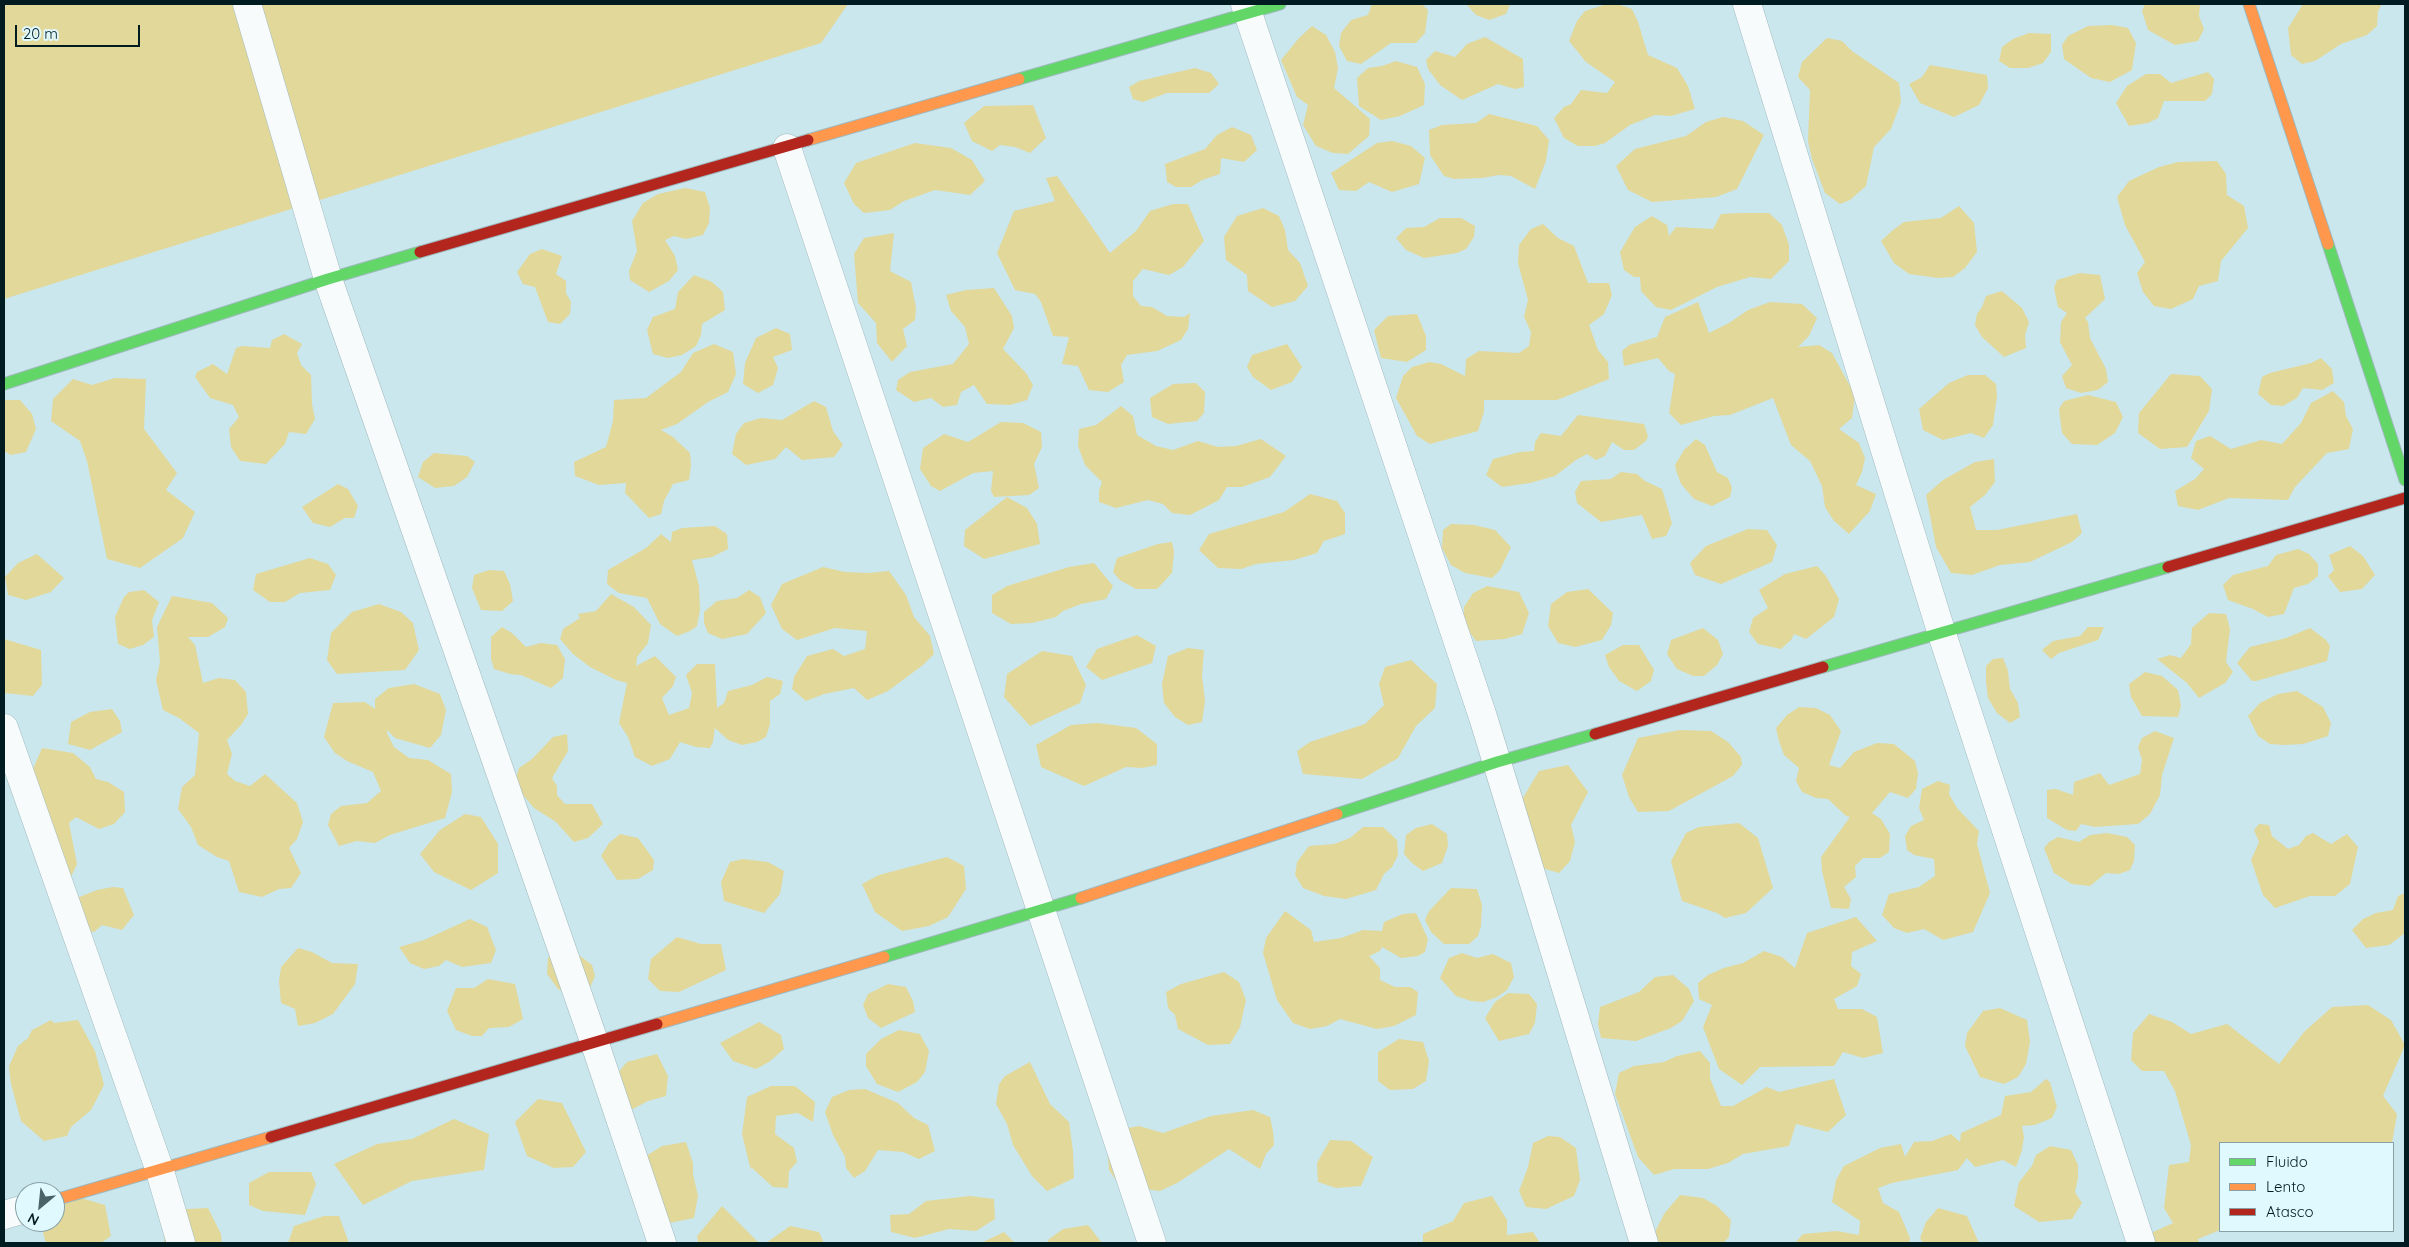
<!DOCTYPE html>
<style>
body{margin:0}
#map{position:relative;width:2409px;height:1247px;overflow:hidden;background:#cae7ed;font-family:Quicksand,sans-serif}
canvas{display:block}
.frame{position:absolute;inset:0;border:5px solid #011c20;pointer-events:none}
.legend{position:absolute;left:2219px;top:1142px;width:175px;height:90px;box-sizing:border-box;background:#e0f9fe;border:1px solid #87a1a5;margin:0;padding:6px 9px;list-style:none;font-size:15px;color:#011c20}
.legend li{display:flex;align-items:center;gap:10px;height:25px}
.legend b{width:25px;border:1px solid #87a1a5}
.north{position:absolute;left:15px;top:1182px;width:50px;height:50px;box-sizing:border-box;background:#e0f9fe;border:1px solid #87a1a5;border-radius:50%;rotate:208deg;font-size:14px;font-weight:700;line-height:20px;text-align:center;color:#011c20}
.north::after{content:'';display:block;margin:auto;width:18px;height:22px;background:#476368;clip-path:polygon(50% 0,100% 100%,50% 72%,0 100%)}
.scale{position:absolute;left:15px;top:25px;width:125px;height:22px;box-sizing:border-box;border:2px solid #011c20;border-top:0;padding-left:6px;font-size:15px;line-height:18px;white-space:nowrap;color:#011c20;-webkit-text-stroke:4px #e0f9fe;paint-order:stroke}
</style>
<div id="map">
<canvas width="2409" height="1247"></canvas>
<div class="frame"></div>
<ul class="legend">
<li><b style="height:6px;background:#63d668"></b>Fluido</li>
<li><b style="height:6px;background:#ff974d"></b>Lento</li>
<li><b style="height:6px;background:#b3261e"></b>Atasco</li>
</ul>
<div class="north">N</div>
<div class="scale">20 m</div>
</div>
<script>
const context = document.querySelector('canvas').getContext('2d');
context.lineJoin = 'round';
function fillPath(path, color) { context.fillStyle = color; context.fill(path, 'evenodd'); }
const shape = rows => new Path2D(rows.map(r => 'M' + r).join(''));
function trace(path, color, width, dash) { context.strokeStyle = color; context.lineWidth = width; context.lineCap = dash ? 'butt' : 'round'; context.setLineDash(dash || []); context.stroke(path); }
const green = shape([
 [4,4,848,4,821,43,4,299],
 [1372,4,1422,4,1428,10,1425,33,1416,43,1391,43,1361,64,1347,61,1339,46,1341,33,1351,20,1368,15],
 [1466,4,1510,4,1506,14,1489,20,1476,15],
 [2145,4,2200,4,2199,16,2204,29,2198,41,2175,45,2148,30,2142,11],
 [2303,4,2382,4,2378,11,2377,26,2367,35,2341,44,2315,61,2302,64,2291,55,2288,28],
 [1604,5,1620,5,1632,9,1638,22,1648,55,1677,68,1688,86,1695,109,1671,116,1655,115,1630,125,1605,143,1595,146,1578,146,1564,138,1554,118,1564,107,1571,104,1581,90,1607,93,1615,82,1586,62,1569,41,1577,21,1585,11],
 [2112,25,2128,28,2136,43,2132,70,2110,82,2091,78,2064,59,2062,45,2068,36,2088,26],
 [1312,26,1326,35,1335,52,1338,68,1334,88,1370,119,1369,136,1348,154,1333,153,1316,146,1303,125,1308,105,1297,97,1281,60,1299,38],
 [2029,33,2051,34,2051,52,2043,63,2028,68,2010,68,1999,61,2002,47,2013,39],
 [1485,37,1523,59,1524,87,1515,89,1498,84,1462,100,1440,85,1428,69,1426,60,1435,51,1455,57,1467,44],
 [1827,38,1842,41,1852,51,1899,83,1901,102,1891,129,1874,147,1866,186,1850,200,1840,204,1825,193,1812,159,1808,141,1810,90,1798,77,1802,62],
 [1396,61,1417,67,1425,84,1424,105,1400,116,1381,120,1359,106,1357,78,1368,68,1382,66],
 [1930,65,1987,75,1988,88,1979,105,1954,117,1920,103,1909,84,1922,77],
 [1195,68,1211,73,1219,84,1209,93,1167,93,1143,102,1133,99,1129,87,1139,81],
 [2208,72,2214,79,2212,94,2205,101,2164,101,2158,118,2148,123,2129,126,2116,103,2127,86,2146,74,2160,74,2171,83],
 [1033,105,1046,138,1030,153,1015,147,1000,145,992,151,972,141,964,123,984,106],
 [1489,114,1537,126,1549,140,1546,161,1535,189,1511,176,1499,175,1482,178,1454,179,1444,176,1430,155,1429,130,1442,125,1476,123],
 [1723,117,1743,121,1764,135,1737,189,1716,197,1652,202,1628,190,1616,166,1635,149,1686,136,1706,122],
 [1232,127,1251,135,1257,150,1244,162,1221,158,1220,174,1202,180,1191,187,1176,187,1167,182,1165,164,1205,149,1217,135],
 [1392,141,1411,146,1425,158,1419,184,1392,192,1369,182,1356,191,1339,190,1331,173,1377,143],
 [915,143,951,148,972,160,985,181,970,195,935,190,904,201,890,210,864,213,854,204,844,183,856,163],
 [2217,161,2226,174,2227,195,2244,206,2248,228,2221,261,2218,281,2199,286,2193,299,2171,309,2154,306,2143,292,2137,273,2145,262,2125,225,2117,197,2129,181,2159,167,2178,162],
 [1057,176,1110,253,1136,231,1150,211,1173,204,1188,204,1204,241,1183,267,1169,275,1143,269,1133,281,1133,296,1141,306,1152,307,1167,316,1184,317,1190,313,1188,329,1181,340,1157,351,1127,355,1121,365,1124,382,1108,392,1089,390,1078,366,1062,364,1069,337,1053,336,1041,302,1035,294,1015,290,997,253,1014,211,1055,201,1046,178],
 [685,188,705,192,710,208,709,223,703,235,686,239,674,236,665,240,675,256,678,270,669,281,649,292,630,280,629,271,637,251,632,221,643,203,658,194],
 [1959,206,1974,223,1977,252,1965,268,1953,277,1938,278,1909,274,1894,263,1881,241,1893,230,1904,222,1941,218],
 [1263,208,1279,216,1285,230,1288,250,1300,263,1308,286,1295,301,1272,307,1248,291,1247,275,1226,260,1224,237,1237,216],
 [1741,213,1769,213,1782,225,1789,245,1789,261,1771,279,1750,277,1717,287,1671,310,1656,307,1641,291,1640,277,1634,277,1624,270,1620,252,1635,227,1652,216,1667,225,1669,236,1676,227,1713,229,1721,214],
 [1440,218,1461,218,1475,226,1474,237,1466,249,1457,253,1424,258,1406,250,1396,238,1406,228,1424,227],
 [1543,224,1558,238,1574,246,1588,283,1609,283,1612,295,1604,314,1589,325,1598,350,1608,362,1609,379,1557,400,1484,400,1484,412,1478,431,1430,444,1417,436,1396,398,1403,376,1412,367,1429,362,1441,364,1465,376,1466,359,1479,351,1519,353,1529,346,1531,332,1524,317,1528,300,1518,263,1519,245,1531,229],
 [894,233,890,271,911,282,916,308,915,320,903,329,907,346,892,362,877,343,876,323,858,303,854,254,864,238],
 [542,249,562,256,556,274,566,281,566,293,571,302,570,314,560,324,548,322,535,287,523,284,517,272,530,254],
 [2080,273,2100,275,2105,299,2085,318,2088,322,2090,338,2106,369,2108,382,2098,390,2081,393,2066,388,2062,376,2072,365,2060,342,2061,322,2067,313,2058,307,2054,288,2057,280],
 [694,275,712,282,723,292,725,310,702,324,701,335,696,346,682,355,668,358,653,354,647,330,653,317,675,309,678,292],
 [994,288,1012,316,1014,328,1003,349,1026,373,1033,385,1027,400,1010,405,987,404,974,385,961,392,957,405,943,407,931,398,914,402,896,390,898,380,910,372,953,364,969,344,965,327,951,311,946,295,966,290],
 [2002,291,2022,308,2029,322,2025,335,2026,348,2004,357,1982,337,1975,325,1977,314,1982,307,1986,296],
 [1698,302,1709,333,1729,323,1748,310,1770,302,1802,304,1817,318,1809,336,1798,347,1819,345,1832,353,1855,395,1852,418,1839,429,1859,443,1865,458,1862,472,1856,485,1876,494,1870,511,1849,534,1834,521,1825,507,1822,486,1810,461,1791,445,1773,398,1730,415,1714,416,1681,425,1669,413,1675,374,1669,371,1658,358,1624,366,1622,351,1629,345,1657,337,1665,317],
 [1417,314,1426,336,1426,350,1407,362,1381,358,1374,330,1388,316],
 [776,328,790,334,792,350,773,357,778,368,773,385,758,393,743,384,745,363,756,338],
 [284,334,302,344,297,353,301,365,311,375,312,404,315,419,306,434,289,432,285,444,266,464,240,461,231,447,229,429,239,417,233,405,210,398,195,377,197,372,213,364,227,374,236,348,242,346,270,348,272,340],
 [714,344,733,352,736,374,728,392,708,402,677,424,661,430,673,437,690,453,691,466,689,480,673,484,664,501,661,514,649,518,625,493,626,483,599,485,575,476,574,462,606,447,613,421,614,400,646,398,681,372,693,353],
 [1287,344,1302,367,1292,382,1271,390,1253,377,1247,367,1252,355],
 [2321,358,2332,369,2334,383,2322,390,2303,388,2297,398,2283,406,2271,405,2258,394,2262,377,2270,373,2311,363],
 [2171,374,2200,376,2212,389,2209,411,2187,447,2160,449,2138,433,2139,413],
 [1968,375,1985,375,1996,384,1997,396,1993,425,1984,438,1971,433,1943,440,1923,430,1919,409,1949,383],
 [115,378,146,379,144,429,177,473,166,490,195,512,183,538,140,568,107,559,87,461,80,441,51,421,53,399,73,379,92,385],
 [1196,383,1205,392,1204,413,1197,421,1168,424,1152,417,1150,398,1173,384],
 [2333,391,2344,402,2346,416,2353,429,2349,449,2327,453,2295,487,2288,500,2229,498,2198,510,2178,506,2175,491,2195,479,2204,469,2191,458,2196,441,2210,436,2231,449,2261,440,2282,444,2301,423,2311,403],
 [2088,395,2116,402,2123,417,2115,433,2097,445,2072,444,2062,433,2059,409,2064,401],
 [4,400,20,400,32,414,36,429,26,452,11,455,4,451],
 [814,401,826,407,833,431,843,445,834,457,802,460,786,447,775,459,746,465,732,454,736,434,744,423,761,418,782,420],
 [1121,406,1133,416,1137,435,1156,446,1173,450,1198,441,1218,447,1236,446,1261,439,1286,456,1270,477,1242,487,1227,487,1219,500,1190,515,1172,513,1163,504,1148,500,1116,508,1099,502,1099,491,1102,482,1085,465,1078,446,1079,429,1096,425],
 [1578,415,1644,424,1648,436,1646,441,1634,450,1624,450,1612,442,1605,456,1596,460,1587,454,1576,460,1555,476,1530,483,1502,487,1486,475,1493,459,1520,452,1534,451,1535,442,1541,433,1561,436],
 [1001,422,1023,423,1041,432,1042,447,1034,464,1039,488,1029,495,994,497,991,491,993,471,973,473,940,491,931,486,920,469,923,448,944,434,968,442],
 [1696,439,1705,445,1717,472,1728,478,1732,488,1730,497,1712,506,1694,499,1681,484,1676,470,1675,465,1684,450],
 [434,453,467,456,475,462,467,477,454,486,435,488,418,477,423,462],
 [1994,459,1995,482,1985,495,1970,507,1976,530,1997,530,2077,514,2082,533,2072,542,2030,562,2000,565,1972,575,1951,573,1936,547,1926,495,1943,480,1975,462],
 [1621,472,1637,474,1645,481,1662,489,1672,523,1666,536,1652,539,1642,515,1601,522,1577,503,1575,492,1581,481,1611,479],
 [338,484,348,489,358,506,354,518,345,518,330,527,313,523,302,507],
 [1310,494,1337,501,1345,513,1345,534,1324,541,1317,553,1294,560,1256,564,1241,569,1218,568,1199,550,1209,534,1284,512],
 [1007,497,1027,508,1037,524,1040,544,984,559,964,546,965,530],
 [1451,524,1474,525,1495,530,1511,547,1500,570,1492,578,1465,573,1451,565,1442,548,1443,530],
 [715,526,727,534,728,549,712,557,692,560,699,586,700,610,697,626,690,631,677,636,660,624,647,598,619,593,607,584,608,570,646,548,661,534,671,542,672,532,682,528],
 [1748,529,1767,530,1777,545,1772,562,1721,584,1695,575,1690,563,1706,546],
 [1172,542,1174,552,1172,573,1157,589,1136,589,1120,580,1113,572,1117,558,1158,544],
 [2350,546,2363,556,2375,575,2362,589,2340,592,2328,576,2334,570,2329,555],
 [2298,549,2309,554,2318,564,2318,576,2308,584,2294,588,2284,614,2268,617,2253,609,2228,600,2223,585,2233,575,2268,566,2276,555],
 [37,554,64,578,51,592,26,600,8,595,5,577,18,563],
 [310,558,328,564,336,575,330,590,300,593,285,602,270,602,253,590,256,574],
 [1094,563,1113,586,1106,599,1081,604,1063,611,1056,617,1032,623,1011,624,992,613,992,595,1007,586,1069,567],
 [1817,566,1826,576,1839,599,1834,617,1806,639,1794,634,1791,640,1781,649,1758,644,1749,632,1753,618,1768,608,1759,590,1785,574],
 [823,567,845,572,869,573,889,571,906,595,914,617,930,636,934,654,923,665,888,691,867,700,854,688,824,694,806,701,792,689,794,677,807,656,833,649,844,656,865,649,867,631,835,628,797,640,782,629,771,605,782,584],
 [489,570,504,571,510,584,513,601,502,611,481,610,472,588,474,575],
 [1487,586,1519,592,1529,613,1522,634,1505,639,1476,641,1463,623,1464,607,1473,593],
 [1588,589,1613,613,1611,625,1602,640,1575,647,1558,643,1548,626,1551,604,1567,592],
 [144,590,159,602,152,620,154,637,143,645,130,649,118,644,115,617,124,597,129,592],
 [749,590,760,597,766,613,758,622,747,634,722,639,708,633,704,623,704,612,717,601,737,598],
 [611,594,634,607,651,625,648,643,637,657,636,666,655,656,676,677,673,686,662,698,669,715,689,708,692,693,686,675,697,664,715,664,717,708,724,703,728,691,752,685,767,677,783,681,780,694,770,701,770,724,766,737,757,742,742,745,728,740,715,728,713,742,710,748,696,747,680,742,670,759,652,766,635,757,628,737,619,723,627,683,616,680,590,667,573,654,560,639,563,629,580,618,578,614,596,611],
 [172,596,212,603,228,618,225,627,208,637,188,637,195,645,203,683,219,678,235,680,246,692,248,714,241,725,227,740,232,754,227,774,235,781,250,786,265,774,297,803,303,822,297,839,289,848,301,873,291,888,279,889,262,897,239,892,229,861,217,857,198,845,191,827,178,809,182,787,195,775,199,733,179,718,163,710,156,680,160,662,157,627],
 [379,604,401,612,413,623,419,650,405,670,337,674,327,660,331,633,352,612],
 [2209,613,2226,614,2230,629,2226,662,2233,672,2225,683,2199,698,2187,683,2157,659,2170,655,2181,658,2191,644,2192,628],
 [502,627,512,633,526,647,541,643,557,645,565,659,563,678,551,688,521,675,510,674,494,669,491,659,491,637],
 [2088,627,2104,627,2098,640,2059,653,2051,659,2042,650,2053,641,2080,636],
 [1703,628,1718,640,1723,654,1717,665,1704,676,1693,676,1677,669,1667,654,1671,640],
 [2310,628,2326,640,2330,646,2327,661,2256,681,2252,681,2237,663,2250,647,2286,638],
 [1137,635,1156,646,1152,663,1102,680,1086,667,1097,649],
 [4,639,41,650,42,685,33,696,4,693],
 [1623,645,1639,645,1654,670,1651,681,1637,691,1619,681,1609,667,1605,655],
 [1188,648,1204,650,1202,676,1205,701,1202,722,1188,725,1175,717,1164,703,1162,684,1168,656],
 [1042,651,1072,656,1086,685,1080,703,1030,726,1004,697,1007,674],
 [2003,658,2008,671,2010,689,2018,703,2020,717,2010,723,1997,713,1988,698,1986,681,1986,666,1993,659],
 [1411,660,1437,684,1435,708,1416,726,1398,758,1362,779,1303,774,1297,751,1310,742,1365,724,1384,705,1379,684,1385,667],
 [2145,672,2162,676,2178,690,2181,706,2178,717,2142,716,2131,697,2129,684],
 [414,684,440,694,446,710,441,735,430,748,395,738,387,730,387,733,394,747,409,758,428,760,451,774,452,792,445,818,390,835,375,843,357,841,339,846,328,825,331,814,341,806,367,803,381,791,373,772,347,761,335,753,324,737,333,703,365,702,375,709,375,699,389,688],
 [2297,691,2323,707,2331,723,2328,736,2303,744,2284,745,2270,744,2258,736,2248,716,2260,703,2278,694],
 [1799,707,1816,708,1830,715,1841,731,1829,765,1840,768,1854,752,1877,743,1894,744,1915,761,1918,773,1916,789,1908,798,1890,792,1872,813,1881,819,1890,834,1889,852,1880,858,1863,858,1855,866,1856,877,1844,887,1851,899,1849,909,1831,908,1822,871,1821,857,1850,817,1846,816,1828,799,1816,798,1802,792,1796,781,1799,768,1784,755,1779,741,1776,728,1787,715],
 [112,709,120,721,122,732,90,750,68,744,71,722,90,712],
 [1097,723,1136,728,1157,744,1157,765,1142,768,1126,767,1084,786,1041,767,1036,745,1071,725],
 [1680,730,1711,731,1728,742,1741,757,1742,765,1733,776,1669,811,1638,812,1629,797,1622,775,1638,738],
 [2155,731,2174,738,2162,775,2160,795,2150,814,2138,824,2095,827,2081,824,2076,831,2067,830,2047,818,2047,790,2056,789,2073,795,2074,782,2100,773,2109,785,2140,774,2142,760,2138,747,2142,738],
 [567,734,568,751,552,778,557,786,557,795,565,804,592,804,603,824,588,838,574,842,556,822,534,808,519,790,515,780,519,768,532,759,553,737],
 [42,748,73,753,90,767,96,779,108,782,124,792,125,812,114,824,99,829,76,817,69,823,77,864,71,877,27,783],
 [1568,765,1588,792,1571,825,1575,842,1570,861,1559,873,1542,868,1521,801,1539,771],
 [1938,781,1950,785,1949,794,1957,808,1979,831,1977,844,1990,893,1973,932,1943,940,1924,929,1907,933,1894,928,1882,915,1889,894,1919,887,1935,876,1934,859,1914,855,1907,850,1905,836,1911,826,1924,820,1919,808,1922,789],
 [465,814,481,817,498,844,498,873,471,890,434,872,420,854,440,830],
 [1739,823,1758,838,1773,888,1746,913,1725,918,1717,913,1682,901,1671,861,1686,833,1699,827],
 [1432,824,1447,834,1448,846,1442,863,1423,871,1412,863,1404,854,1406,835,1416,828],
 [2259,824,2269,825,2272,836,2288,849,2299,845,2306,836,2313,833,2331,844,2347,834,2358,847,2350,884,2335,896,2310,896,2275,908,2263,895,2251,860,2259,842,2254,830],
 [1363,827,1383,827,1397,840,1398,855,1392,867,1384,874,1376,890,1346,899,1324,896,1303,888,1295,875,1297,862,1309,846,1334,844,1350,838],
 [2107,833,2127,837,2135,845,2134,861,2130,870,2119,874,2106,873,2090,886,2072,884,2054,873,2044,848,2049,842,2058,837,2079,842,2090,835],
 [620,834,638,838,654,860,653,870,638,879,617,880,601,856,609,843],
 [947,857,964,866,966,889,948,917,929,926,902,931,875,912,862,884,879,875],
 [743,859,768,862,784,871,780,894,764,913,724,901,721,882,730,862],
 [113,887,123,888,134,915,122,930,102,925,94,932,65,929,59,905,97,890],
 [1451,888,1477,889,1482,905,1481,926,1478,936,1469,944,1444,944,1431,932,1425,920,1429,911],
 [2405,893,2405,933,2389,945,2366,948,2352,930,2363,919,2376,913,2393,910,2398,896],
 [1285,911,1311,930,1314,942,1341,938,1363,930,1382,931,1384,922,1403,914,1416,913,1428,939,1425,952,1418,956,1401,958,1382,947,1380,951,1369,956,1380,968,1380,980,1395,987,1410,987,1418,992,1416,1015,1394,1026,1377,1029,1340,1019,1327,1026,1310,1029,1293,1023,1277,1000,1263,953,1266,938],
 [1856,917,1877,941,1852,952,1851,966,1861,974,1857,986,1834,999,1838,1009,1862,1009,1877,1017,1883,1053,1863,1058,1843,1052,1834,1066,1760,1067,1742,1085,1719,1069,1703,1027,1712,1005,1699,999,1698,983,1708,975,1724,968,1743,963,1764,951,1782,957,1795,968,1807,933],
 [470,919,487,927,496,950,491,963,462,967,446,960,439,966,424,969,410,963,399,947,424,940],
 [677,937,701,944,721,944,726,970,679,992,660,991,648,979,651,959],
 [298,948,312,952,332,963,358,964,355,984,333,1014,315,1023,298,1026,295,1009,281,1003,279,981,281,967],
 [552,952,575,952,592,965,595,976,589,990,566,993,558,989,547,974,548,958],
 [1462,953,1477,958,1493,954,1511,963,1514,977,1507,990,1497,997,1483,1002,1471,1001,1456,996,1440,978,1449,958],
 [1224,972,1239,982,1246,1000,1240,1027,1230,1044,1208,1045,1178,1029,1175,1015,1168,1008,1166,992,1181,984],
 [1673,975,1689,989,1694,1001,1682,1021,1671,1028,1636,1041,1601,1038,1598,1024,1600,1007,1639,992,1655,977],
 [488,979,515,984,523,1019,509,1027,489,1028,482,1036,472,1036,456,1030,447,1011,456,988,474,988],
 [888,984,906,987,913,1001,915,1012,881,1028,868,1018,863,1005,868,994],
 [1508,993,1529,994,1537,1004,1535,1023,1529,1034,1499,1041,1485,1018,1495,1002],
 [2368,1005,2391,1020,2405,1045,2383,1096,2397,1114,2392,1143,2220,1143,2220,1230,2198,1239,2199,1243,2142,1243,2151,1233,2173,1223,2164,1208,2169,1165,2189,1162,2191,1145,2175,1091,2164,1071,2142,1071,2131,1060,2133,1033,2149,1014,2172,1022,2191,1034,2227,1024,2279,1064,2304,1032,2332,1007],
 [2000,1008,2027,1020,2030,1042,2026,1064,2018,1077,2004,1084,1980,1077,1965,1046,1967,1033,1983,1011],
 [51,1020,54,1023,78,1020,95,1051,104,1085,91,1110,71,1127,67,1136,44,1141,21,1121,11,1084,9,1066,18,1046,28,1038,32,1030],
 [759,1022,781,1035,784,1049,769,1062,756,1069,733,1061,720,1043],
 [899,1030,920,1034,929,1051,925,1072,917,1082,898,1092,877,1084,866,1066,866,1054,881,1039],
 [1399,1039,1423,1042,1429,1061,1426,1081,1413,1089,1390,1090,1378,1081,1378,1052],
 [1700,1051,1710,1063,1710,1078,1721,1106,1733,1106,1767,1087,1779,1092,1834,1079,1846,1115,1828,1132,1796,1124,1789,1146,1743,1154,1728,1163,1708,1169,1674,1169,1654,1175,1638,1157,1615,1094,1619,1073,1634,1066,1664,1062,1677,1056],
 [657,1054,668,1076,666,1096,648,1101,631,1110,615,1076,627,1062],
 [1030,1062,1050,1104,1069,1122,1073,1151,1074,1178,1047,1191,1032,1176,1013,1145,1007,1124,996,1104,999,1084,1005,1076],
 [2046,1079,2050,1082,2057,1107,2052,1118,2035,1125,2022,1126,2024,1137,2022,1150,2016,1167,2003,1160,1975,1167,1967,1158,1958,1170,1892,1183,1878,1188,1883,1203,1899,1212,1910,1238,1909,1243,1795,1243,1803,1234,1837,1231,1859,1235,1860,1221,1832,1202,1836,1180,1844,1166,1880,1148,1901,1144,1905,1157,1914,1142,1932,1141,1951,1134,1960,1142,1961,1133,2001,1115,2005,1096,2031,1092],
 [771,1086,795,1086,815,1102,813,1122,798,1113,776,1116,775,1134,794,1148,797,1162,789,1171,788,1188,773,1187,751,1167,751,1171,742,1134,747,1097],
 [865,1089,898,1103,914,1118,928,1125,935,1151,919,1159,903,1152,878,1150,865,1171,854,1178,846,1168,845,1157,833,1135,825,1112,832,1097,849,1090],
 [538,1099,562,1103,586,1152,573,1167,554,1168,527,1156,515,1122],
 [1253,1110,1270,1117,1273,1131,1274,1145,1266,1154,1260,1169,1229,1149,1177,1183,1160,1191,1120,1186,1109,1170,1107,1147,1128,1128,1139,1126,1163,1133,1211,1116],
 [454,1119,489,1134,484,1170,412,1181,363,1205,334,1164,377,1144,412,1139],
 [1548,1136,1560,1137,1576,1148,1580,1180,1574,1196,1546,1209,1526,1207,1519,1191,1528,1167,1533,1143],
 [1330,1140,1351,1141,1373,1157,1361,1186,1336,1188,1318,1182,1317,1163],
 [686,1142,693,1163,693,1174,698,1196,694,1218,669,1223,659,1203,655,1179,646,1156,662,1146],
 [2050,1146,2071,1150,2078,1165,2078,1178,2075,1192,2082,1203,2072,1219,2039,1222,2014,1206,2019,1182,2032,1166,2036,1155],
 [269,1172,311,1172,316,1184,305,1215,263,1211,249,1205,249,1183],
 [1680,1195,1703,1198,1717,1206,1731,1220,1729,1237,1723,1243,1659,1243,1655,1232,1664,1214],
 [970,1196,994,1199,995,1219,976,1231,949,1229,915,1238,891,1232,890,1215,909,1214,926,1201],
 [1492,1196,1507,1220,1507,1235,1533,1232,1540,1243,1423,1243,1423,1234,1453,1221,1464,1203],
 [81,1198,105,1205,111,1236,101,1243,50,1243,45,1241,41,1222,55,1222,55,1208],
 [722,1206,759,1243,698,1243,697,1236],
 [208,1208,221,1234,222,1243,164,1243,165,1233,187,1209],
 [1938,1208,1967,1216,1979,1243,1923,1243,1920,1238,1926,1222],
 [324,1216,339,1216,349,1243,288,1243,294,1226],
 [1088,1225,1102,1243,1047,1243,1049,1239,1063,1229],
 [790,1226,819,1232,824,1243,766,1243],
 [1004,1232,1015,1243,981,1243,985,1241]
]);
const street = shape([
 [247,4,328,279,594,1041,662,1243],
 [1245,4,1483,717,1644,1243],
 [1747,4,1942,634,2141,1243],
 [787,148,1152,1243],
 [4,728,159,1168,181,1243],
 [4,1215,25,1209]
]);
const fast = shape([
 [1019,79,1280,4],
 [2328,244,2405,480],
 [4,384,328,279,420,252],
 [1823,667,2168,567],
 [1337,814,1497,762,1595,734],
 [884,957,1081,898]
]);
const slow = shape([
 [2249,4,2328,244],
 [808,140,1019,79],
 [1081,898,1337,814],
 [657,1024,884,957],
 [55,1200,271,1137]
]);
const jam = shape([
 [420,252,808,140],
 [2168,567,2405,498],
 [1595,734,1823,667],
 [271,1137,657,1024]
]);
fillPath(green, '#e2d89a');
trace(street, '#9fb9be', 29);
trace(fast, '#9fb9be', 13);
trace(slow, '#9fb9be', 13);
trace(jam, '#9fb9be', 13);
trace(street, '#f7fbfc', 28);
trace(fast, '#63d668', 11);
trace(slow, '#ff974d', 11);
trace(jam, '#b3261e', 11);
</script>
